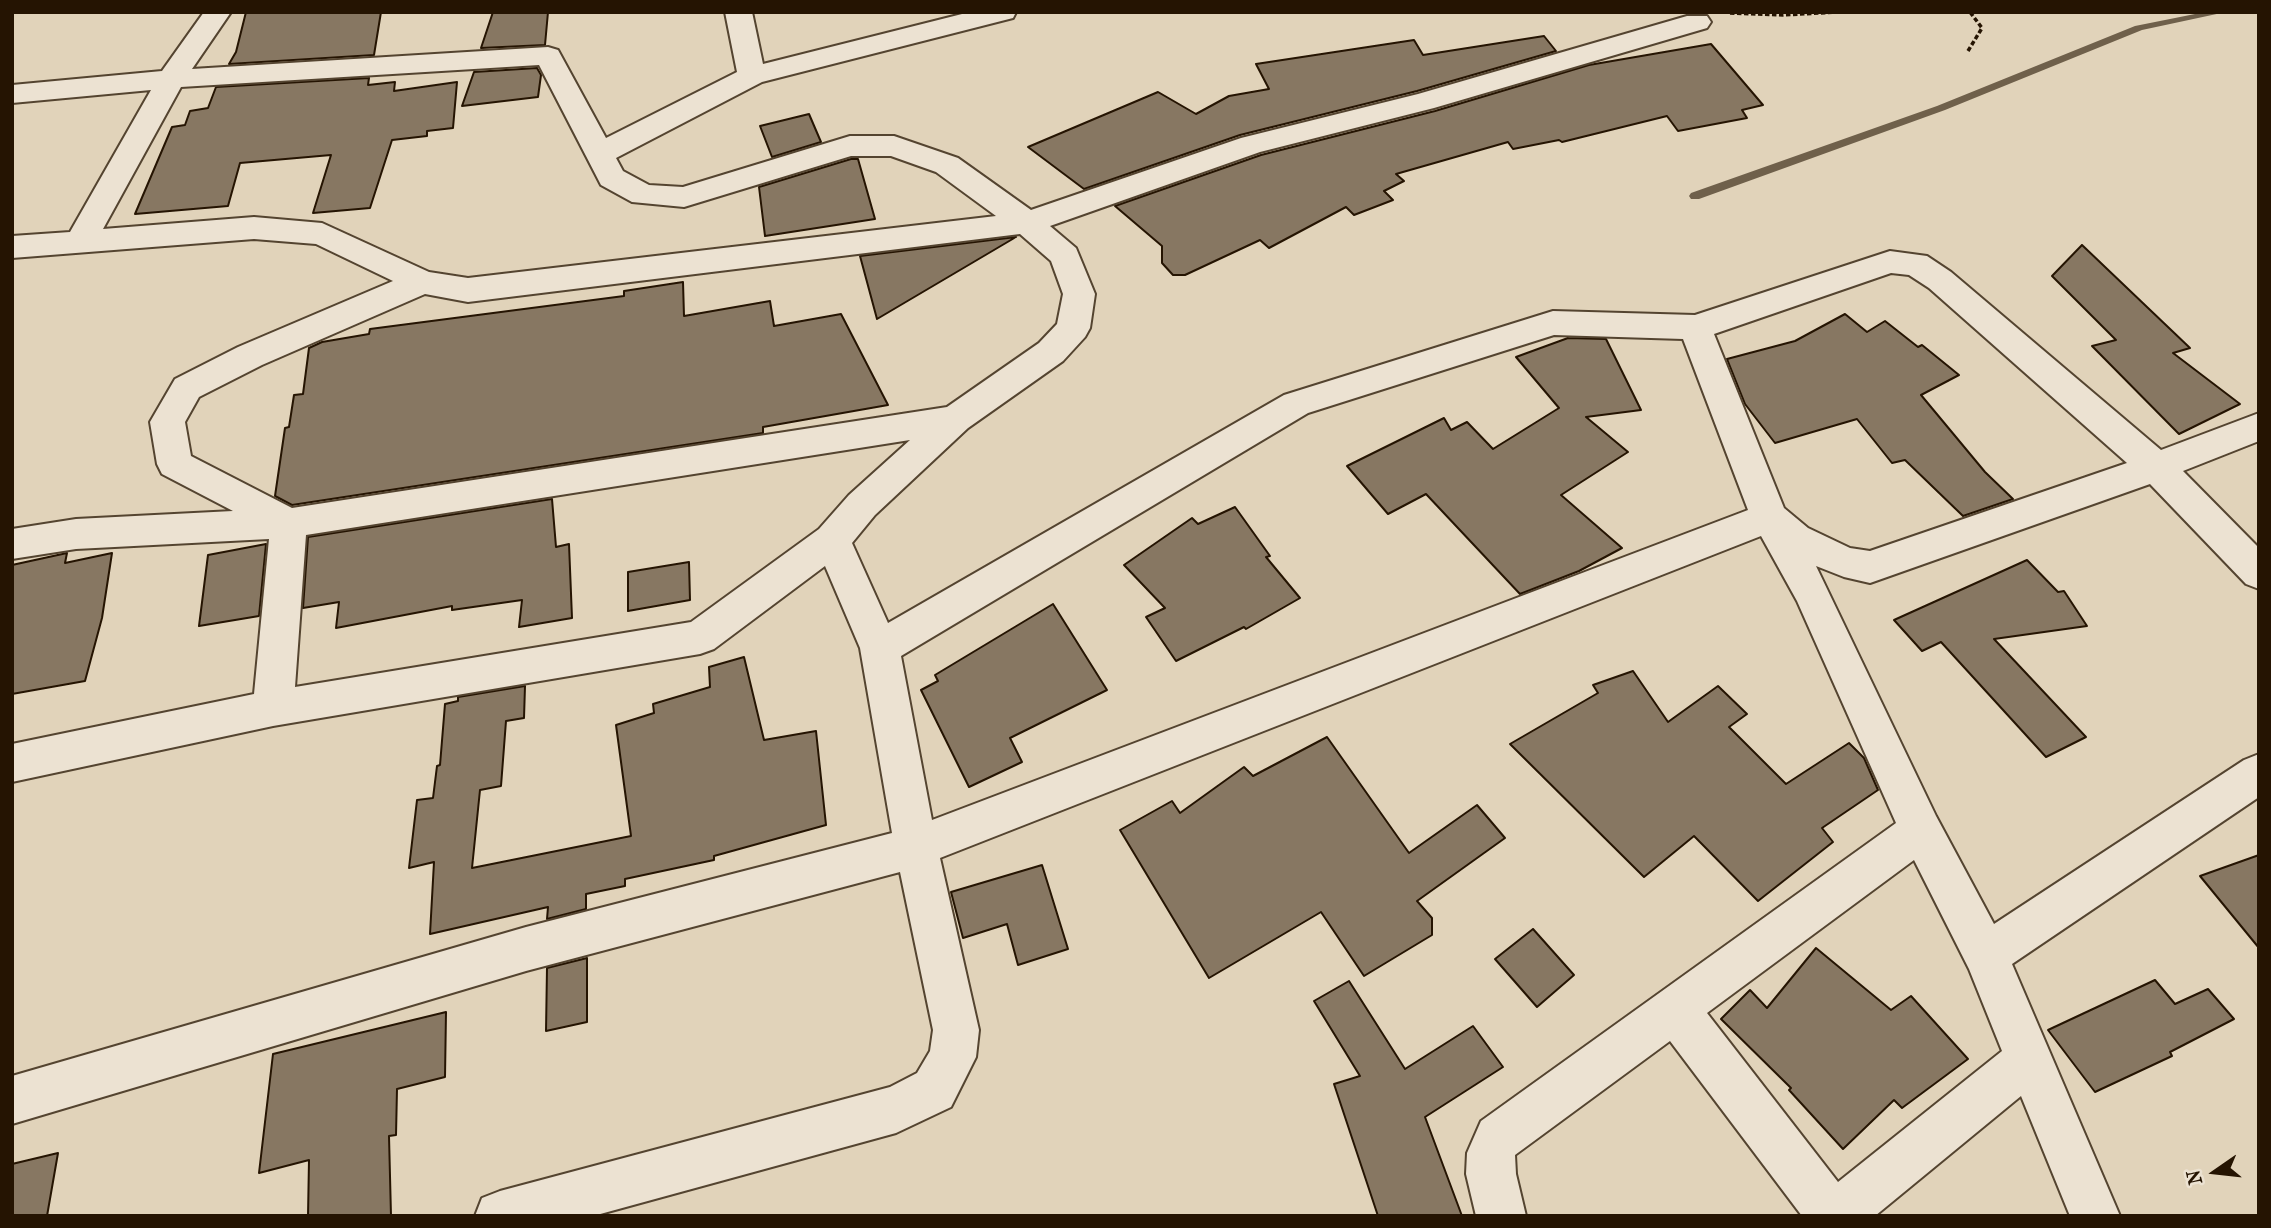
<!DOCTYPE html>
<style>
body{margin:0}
#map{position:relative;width:2271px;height:1228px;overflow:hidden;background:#e1d3ba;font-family:"IM FELL French Canon",serif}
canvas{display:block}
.frame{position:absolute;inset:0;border:14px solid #251402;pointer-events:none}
.north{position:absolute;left:2180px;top:1137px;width:70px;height:70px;-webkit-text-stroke:5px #ece2d2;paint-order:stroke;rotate:256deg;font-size:19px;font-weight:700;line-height:28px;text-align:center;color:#251402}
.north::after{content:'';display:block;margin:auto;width:24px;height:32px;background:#251402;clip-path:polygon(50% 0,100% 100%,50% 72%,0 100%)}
</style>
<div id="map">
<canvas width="2271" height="1228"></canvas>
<div class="frame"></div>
<div class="north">N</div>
</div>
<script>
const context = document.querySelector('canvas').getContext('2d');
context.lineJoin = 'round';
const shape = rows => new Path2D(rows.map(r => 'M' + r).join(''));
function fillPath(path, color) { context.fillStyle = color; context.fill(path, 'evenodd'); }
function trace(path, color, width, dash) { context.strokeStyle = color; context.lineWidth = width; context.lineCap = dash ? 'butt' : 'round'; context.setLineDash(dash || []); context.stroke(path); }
const stream = shape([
 [2205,12,2226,12,2142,30,1945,110,1699,199,1691,199,1689,196,1691,193,1937,106,2135,26,2205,12]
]);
const building = shape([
 [246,12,381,12,374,55,229,64,236,52,246,12],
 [493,12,548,12,545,45,481,48,493,12],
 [1544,36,1556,51,1417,91,1240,135,1084,189,1028,147,1158,92,1196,114,1229,96,1269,89,1256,64,1414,40,1423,55,1544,36],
 [1711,44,1763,105,1742,110,1747,118,1678,131,1667,116,1562,142,1559,140,1513,149,1508,142,1396,174,1404,181,1384,191,1393,200,1354,215,1346,207,1269,248,1260,240,1185,275,1173,275,1162,263,1162,246,1115,206,1261,155,1435,111,1589,65,1711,44],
 [537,68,541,75,538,97,462,106,474,72,537,68],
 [369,78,368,85,395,82,394,91,457,82,453,128,427,131,427,136,392,140,370,208,313,213,331,155,240,163,228,206,135,214,172,127,185,125,190,111,208,108,216,87,369,78],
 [809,114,821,142,772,157,760,126,809,114],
 [851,159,858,159,875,219,765,236,759,187,851,159],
 [1016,237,877,319,860,256,1016,237],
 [2082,245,2190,348,2173,353,2240,404,2179,434,2092,346,2116,340,2052,276,2082,245],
 [683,282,684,316,770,301,774,326,841,314,888,405,763,427,763,433,292,505,275,496,285,428,289,427,294,395,303,394,309,348,322,342,369,334,370,329,624,296,624,291,683,282],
 [1845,314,1867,332,1885,321,1918,347,1922,345,1959,375,1921,395,1985,472,2013,499,1963,516,1905,460,1892,463,1857,419,1775,443,1745,404,1727,359,1795,341,1845,314],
 [1568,338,1606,339,1641,410,1586,417,1628,452,1561,495,1622,548,1579,571,1520,594,1426,494,1388,514,1347,466,1444,418,1451,430,1467,422,1493,449,1559,408,1516,357,1568,338],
 [552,499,556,547,569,544,572,618,519,627,522,600,452,610,452,606,336,628,339,602,303,608,308,537,552,499],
 [1235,507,1270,556,1266,557,1300,598,1246,629,1244,627,1176,661,1146,617,1165,608,1124,565,1192,518,1198,524,1235,507],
 [266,544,259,616,199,626,208,555,266,544],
 [67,553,65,563,112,553,102,618,85,681,12,694,12,565,67,553],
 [2027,560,2058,592,2064,591,2087,626,1994,639,2086,737,2046,757,1941,642,1922,651,1894,620,2027,560],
 [689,562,690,600,628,611,628,572,689,562],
 [1053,604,1107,690,1010,738,1022,762,969,787,921,690,938,681,935,675,1053,604],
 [744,657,764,740,816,731,826,825,714,856,714,860,625,879,625,886,586,894,586,909,547,919,548,907,430,934,434,862,409,868,417,800,433,798,437,766,440,765,445,704,458,701,458,697,525,686,524,718,506,721,501,786,480,790,472,868,631,836,616,725,654,713,653,704,710,687,709,667,744,657],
 [1633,671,1668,722,1718,686,1747,714,1729,727,1786,784,1849,743,1864,758,1878,790,1822,828,1833,842,1758,901,1694,836,1644,877,1510,744,1598,693,1593,685,1633,671],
 [1327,737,1409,853,1477,805,1505,838,1417,901,1432,918,1432,935,1364,976,1321,912,1209,978,1120,830,1172,801,1180,813,1244,767,1253,776,1327,737],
 [2259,855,2259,948,2200,876,2259,855],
 [1042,865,1068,949,1018,965,1007,924,963,938,951,892,1042,865],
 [1533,929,1574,975,1537,1007,1495,959,1533,929],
 [1816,948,1891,1010,1911,996,1968,1059,1902,1108,1894,1100,1843,1149,1789,1090,1791,1088,1721,1019,1750,990,1767,1008,1816,948],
 [587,958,587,1022,546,1031,547,968,587,958],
 [2155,980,2175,1004,2208,989,2234,1019,2170,1052,2172,1056,2095,1092,2048,1030,2155,980],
 [1349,981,1405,1069,1473,1026,1503,1067,1425,1117,1462,1216,1378,1216,1334,1084,1360,1076,1314,1001,1349,981],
 [446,1012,445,1077,397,1089,396,1135,389,1136,391,1216,308,1216,309,1160,259,1173,273,1054,446,1012],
 [58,1153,47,1216,12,1216,12,1164,58,1153]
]);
const path = shape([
 [1730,13,1783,15,1837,12],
 [1968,51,1982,28,1970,12]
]);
const minor = shape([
 [204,12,231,12,192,69,548,47,558,50,606,138,737,72,725,12,752,12,763,64,970,12,1016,12,1013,18,762,82,616,158,623,171,649,185,683,187,850,136,894,136,958,158,1031,210,1241,138,1418,94,1687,16,1707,16,1711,22,1707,28,1434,108,1260,152,1050,226,1076,248,1095,294,1090,328,1085,337,1063,361,968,428,875,515,852,543,888,623,1284,395,1553,311,1695,315,1890,251,1927,256,1951,272,2161,450,2259,413,2259,441,2183,471,2259,548,2259,589,2246,584,2150,484,1870,583,1844,577,1816,566,1936,816,1994,924,2244,760,2259,754,2259,797,2012,964,2120,1216,2070,1216,2021,1096,1875,1216,1802,1216,1670,1041,1515,1155,1516,1174,1526,1216,1476,1216,1466,1174,1467,1153,1481,1121,1896,823,1797,601,1761,536,940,858,979,1030,976,1057,951,1107,896,1133,593,1216,475,1216,482,1198,500,1191,890,1087,917,1073,930,1051,933,1030,900,872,526,971,12,1124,12,1076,526,927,892,833,860,648,825,566,714,649,700,654,273,726,12,782,12,744,254,694,269,539,76,549,12,559,12,529,76,519,233,511,162,474,157,464,150,422,175,379,238,347,393,281,316,244,254,239,12,258,12,236,70,232,151,90,12,103,12,85,162,71,204,12],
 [539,65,601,185,632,202,684,207,851,156,891,156,936,172,996,216,468,278,429,272,322,223,254,217,103,229,181,87,539,65],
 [1020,234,1051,261,1063,294,1057,324,1039,343,947,407,292,508,191,456,185,422,199,397,262,365,425,294,468,302,1020,234],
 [1891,273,1909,275,1929,288,2127,463,1870,551,1850,548,1808,528,1784,508,1714,334,1891,273],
 [1554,335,1683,339,1748,510,932,820,901,656,1308,413,1554,335],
 [910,440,849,495,819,529,691,622,295,687,306,535,910,440],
 [1914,860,1969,969,2002,1051,1838,1182,1707,1013,1914,860]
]);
fillPath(stream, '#6f604b');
fillPath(building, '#877762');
trace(building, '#251402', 2);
trace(minor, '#544430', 4);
trace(path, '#251402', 3.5, [4.5, 2.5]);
fillPath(minor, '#ece2d2');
</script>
